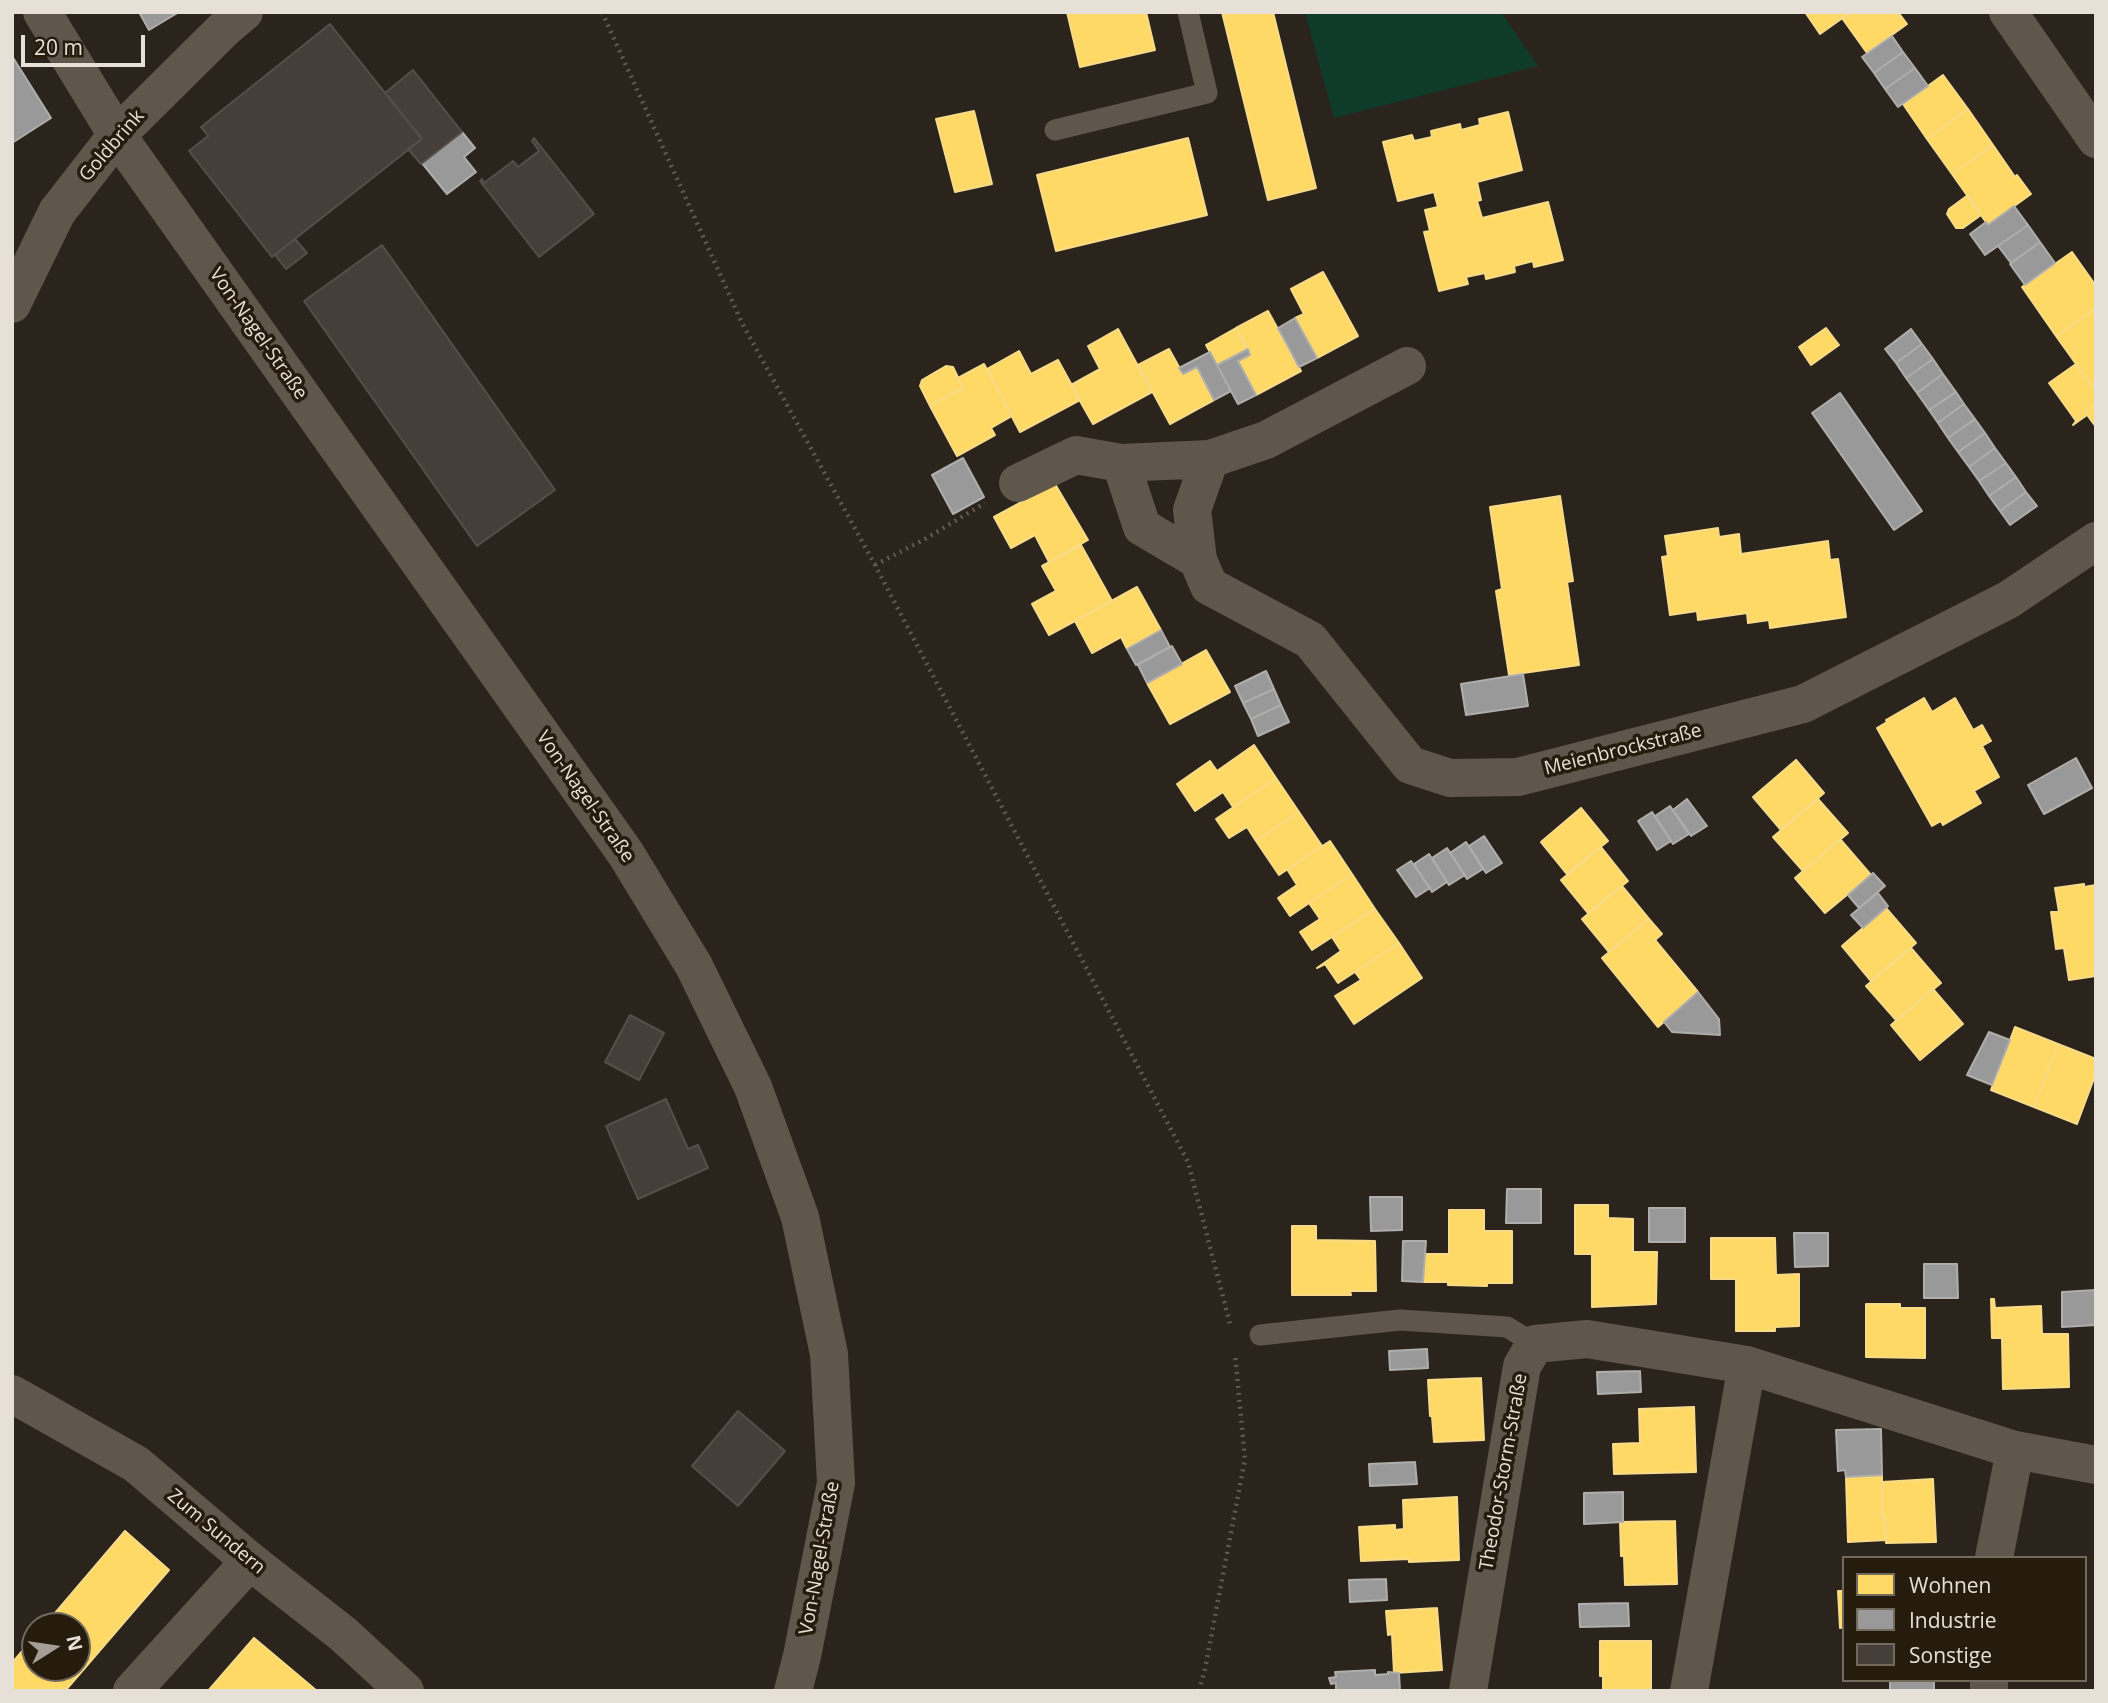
<!DOCTYPE html>
<meta charset="utf-8">
<style>
body{margin:0}
#map{position:relative;width:2108px;height:1703px;overflow:hidden;background:#2a241d;font-family:"Open Sans",sans-serif}
canvas{display:block}
.frame{position:absolute;inset:0;border:14px solid #e7e0d7;pointer-events:none}
.legend{position:absolute;left:1842px;top:1556px;width:245px;height:126px;box-sizing:border-box;background:#261c0e;border:2px solid #736a5e;margin:0;padding:9px 12px;list-style:none;font-size:21px;color:#e7e0d7}
.legend li{display:flex;align-items:center;gap:14px;height:35px}
.legend b{width:35px;border:2px solid #736a5e}
.north{position:absolute;left:21px;top:1612px;width:70px;height:70px;box-sizing:border-box;background:#261c0e;border:2px solid #736a5e;border-radius:50%;rotate:78deg;font-size:19px;font-weight:700;line-height:28px;text-align:center;color:#e7e0d7}
.north::after{content:'';display:block;margin:auto;width:24px;height:32px;background:#a59e96;clip-path:polygon(50% 0,100% 100%,50% 72%,0 100%)}
.scale{position:absolute;left:21px;top:35px;width:124px;height:32px;box-sizing:border-box;border:4px solid #e7e0d7;border-top:0;padding-left:9px;font-size:21px;line-height:24px;white-space:nowrap;color:#e7e0d7;-webkit-text-stroke:5px #261c0e;paint-order:stroke}
</style>
<div id="map">
<canvas width="2108" height="1703"></canvas>
<div class="frame"></div>
<ul class="legend">
<li><b style="height:19px;background:#ffd966"></b>Wohnen</li>
<li><b style="height:19px;background:#999"></b>Industrie</li>
<li><b style="height:19px;background:#453e39"></b>Sonstige</li>
</ul>
<div class="north">N</div>
<div class="scale">20 m</div>
</div>
<script>
const context = document.querySelector('canvas').getContext('2d');
context.lineJoin = 'round';
function fillPath(path, color) { context.fillStyle = color; context.fill(path, 'evenodd'); }
const shape = rows => new Path2D(rows.map(r => 'M' + r).join(''));
function trace(path, color, width, dash) { context.strokeStyle = color; context.lineWidth = width; context.lineCap = dash ? 'butt' : 'round'; context.setLineDash(dash || []); context.stroke(path); }
function label(font, color, halo, rows, align = 'center') {
  context.font = font + ' "Open Sans",sans-serif'; context.lineWidth = 7; context.setLineDash([]); context.textBaseline = 'middle'; context.strokeStyle = halo; context.fillStyle = color; for (const [text, x, y, turn = 0] of rows) {
    context.save(); context.translate(x, y); context.rotate((+turn || 0) * Math.PI / 180); context.textAlign = isNaN(turn) ? turn : align; if (halo) context.strokeText(text, 0, 0); context.fillText(text, 0, 0); context.restore();
  }
}
const green = shape([
 [1305,12,1501,12,1538,66,1334,118]
]);
const homes = shape([
 [1067,12,1146,12,1155,50,1080,67,1067,12],
 [1222,12,1273,12,1316,188,1268,200,1222,12],
 [1805,12,1851,12,1820,34,1805,12],
 [1851,12,1898,12,1907,24,1867,53,1842,18,1851,12],
 [1943,75,1968,109,1927,139,1903,104,1943,75],
 [1968,109,1993,145,1952,174,1927,139,1968,109],
 [974,111,992,184,955,192,936,119,974,111],
 [1508,112,1522,170,1477,182,1481,200,1477,201,1482,218,1548,202,1563,260,1534,267,1533,261,1514,266,1515,272,1486,279,1485,273,1466,277,1468,284,1439,291,1424,232,1430,231,1425,210,1438,207,1434,192,1398,201,1383,142,1412,135,1414,141,1432,137,1431,131,1460,124,1461,130,1480,125,1479,119,1508,112],
 [1188,138,1207,215,1056,251,1037,175,1188,138],
 [1993,145,2015,177,2017,175,2031,194,1988,225,1952,174,1993,145],
 [1968,195,1981,215,1963,228,1956,228,1947,214,1949,209,1968,195],
 [2072,252,2096,286,2096,308,2056,336,2022,287,2072,252],
 [1323,272,1358,336,1317,358,1295,318,1304,314,1291,289,1323,272],
 [2096,308,2096,392,2056,336,2096,308],
 [1268,311,1301,371,1256,395,1238,361,1250,355,1236,328,1268,311],
 [1236,328,1248,349,1217,365,1206,345,1236,328],
 [1826,328,1839,345,1811,365,1799,347,1826,328],
 [1118,329,1152,392,1093,424,1071,385,1100,369,1088,346,1118,329],
 [1169,349,1183,374,1197,367,1214,400,1170,424,1138,365,1169,349],
 [1019,351,1031,374,1058,360,1080,400,1020,432,987,369,1019,351],
 [984,364,1012,416,991,428,995,435,957,456,930,406,963,388,958,378,984,364],
 [2076,364,2096,392,2096,405,2085,412,2087,415,2073,425,2076,421,2049,383,2076,364],
 [946,366,953,367,963,388,930,406,920,386,922,380,946,366],
 [2096,405,2096,427,2085,412,2096,405],
 [1055,484,1088,540,1049,562,1035,535,1011,548,994,517,1055,484],
 [1560,496,1573,581,1567,582,1579,665,1509,675,1496,591,1502,589,1490,507,1560,496],
 [1718,528,1719,537,1739,534,1741,554,1828,541,1830,560,1838,559,1846,617,1770,628,1769,620,1748,623,1747,613,1698,620,1697,611,1670,615,1662,557,1668,556,1665,536,1718,528],
 [1081,545,1112,601,1049,635,1032,604,1056,591,1042,566,1081,545],
 [1137,587,1161,630,1127,649,1121,637,1092,653,1075,621,1137,587],
 [1206,650,1230,692,1170,724,1147,683,1206,650],
 [1924,698,1932,712,1955,698,1973,730,1982,725,1991,741,1982,746,1999,777,1974,791,1981,803,1943,825,1941,821,1932,826,1877,728,1887,722,1886,720,1924,698],
 [1254,745,1276,778,1233,807,1223,792,1195,811,1177,784,1210,761,1217,771,1254,745],
 [1796,760,1824,793,1781,830,1753,797,1796,760],
 [1276,778,1299,812,1256,841,1247,827,1229,838,1216,819,1276,778],
 [1818,799,1848,833,1803,871,1773,837,1818,799],
 [1581,808,1608,841,1567,874,1541,842,1581,808],
 [1299,812,1322,846,1279,875,1256,841,1299,812],
 [1840,839,1871,875,1825,913,1795,878,1840,839],
 [1330,841,1352,874,1290,916,1278,898,1297,885,1287,869,1330,841],
 [1601,847,1628,881,1588,913,1561,880,1601,847],
 [1352,874,1375,909,1312,950,1300,932,1320,919,1309,903,1352,874],
 [2084,884,2084,887,2096,885,2096,976,2069,980,2064,948,2056,949,2051,912,2059,912,2055,888,2084,884],
 [1622,886,1649,919,1609,952,1582,919,1622,886],
 [1886,908,1916,943,1871,981,1842,946,1886,908],
 [1375,909,1399,943,1338,983,1325,964,1317,968,1341,951,1332,937,1375,909],
 [1649,919,1662,934,1655,940,1698,992,1658,1027,1602,958,1649,919],
 [1399,943,1422,978,1354,1024,1335,996,1361,980,1355,972,1399,943],
 [1911,948,1941,983,1896,1020,1866,986,1911,948],
 [1933,989,1963,1024,1920,1060,1891,1025,1933,989],
 [2015,1027,2058,1044,2034,1107,1991,1090,2015,1027],
 [2058,1044,2096,1059,2096,1073,2077,1124,2034,1107,2058,1044],
 [1575,1205,1608,1205,1608,1218,1633,1219,1633,1252,1657,1252,1656,1304,1592,1307,1592,1254,1575,1254,1575,1205],
 [1449,1210,1484,1210,1484,1231,1512,1231,1512,1283,1487,1283,1487,1286,1448,1285,1448,1282,1423,1282,1424,1254,1449,1254,1449,1210],
 [1292,1226,1316,1226,1316,1240,1375,1241,1376,1291,1350,1291,1351,1295,1292,1295,1292,1226],
 [1711,1238,1775,1238,1776,1275,1799,1274,1799,1326,1775,1327,1775,1331,1736,1331,1736,1279,1711,1279,1711,1238],
 [1991,1299,1994,1299,1995,1308,2041,1306,2042,1334,2068,1334,2069,1387,2003,1389,2002,1338,1992,1338,1991,1299],
 [1866,1304,1900,1304,1900,1308,1925,1308,1925,1358,1866,1357,1866,1304],
 [1481,1378,1484,1440,1434,1442,1432,1416,1430,1416,1428,1380,1481,1378],
 [1694,1407,1696,1472,1614,1474,1613,1444,1640,1443,1639,1409,1694,1407],
 [1882,1475,1882,1518,1885,1517,1886,1540,1848,1542,1846,1477,1882,1475],
 [1933,1479,1936,1542,1886,1543,1885,1517,1882,1518,1882,1482,1933,1479],
 [1457,1497,1459,1560,1409,1562,1409,1559,1361,1561,1359,1527,1395,1525,1395,1530,1404,1529,1403,1500,1457,1497],
 [1675,1521,1677,1584,1625,1585,1624,1556,1621,1556,1620,1522,1675,1521],
 [125,1531,169,1570,65,1691,12,1691,12,1663,35,1636,35,1668,77,1668,77,1626,44,1626,125,1531],
 [1838,1591,1844,1591,1844,1627,1840,1628,1838,1591],
 [1437,1608,1442,1670,1394,1673,1392,1634,1388,1635,1386,1611,1437,1608],
 [254,1638,317,1691,208,1691,254,1638],
 [1600,1641,1651,1641,1651,1691,1603,1691,1603,1676,1600,1676,1600,1641]
]);
const industry = shape([
 [139,12,179,12,149,30,139,12],
 [1892,36,1903,52,1874,73,1862,57,1892,36],
 [1903,52,1915,68,1885,89,1874,73,1903,52],
 [12,56,51,118,12,143,12,56],
 [1915,68,1928,86,1898,107,1885,89,1915,68],
 [462,132,475,148,464,157,476,172,447,194,422,163,462,132],
 [2014,206,2028,225,1985,255,1970,234,1986,222,1988,225,2014,206],
 [2028,225,2040,242,2011,263,1998,246,2028,225],
 [2040,242,2055,263,2025,285,2010,264,2040,242],
 [1295,318,1317,358,1299,367,1278,328,1295,318],
 [1911,329,1922,344,1896,363,1885,349,1911,329],
 [1922,344,1933,359,1906,378,1896,363,1922,344],
 [1248,349,1250,355,1238,361,1256,395,1238,404,1217,365,1248,349],
 [1210,352,1231,391,1214,400,1197,367,1183,374,1179,368,1210,352],
 [1933,359,1943,374,1917,393,1906,378,1933,359],
 [1943,374,1956,392,1929,410,1917,393,1943,374],
 [1956,392,1964,404,1938,423,1929,410,1956,392],
 [1840,393,1922,511,1894,530,1812,413,1840,393],
 [1964,404,1975,419,1948,438,1938,423,1964,404],
 [1975,419,1985,433,1958,452,1948,438,1975,419],
 [1985,433,1995,448,1969,467,1958,452,1985,433],
 [1995,448,2006,463,1979,481,1969,467,1995,448],
 [963,458,984,497,953,514,932,475,963,458],
 [2006,463,2016,477,1989,496,1979,481,2006,463],
 [2016,477,2026,492,2000,511,1989,496,2016,477],
 [2026,492,2037,506,2010,525,2000,511,2026,492],
 [1161,630,1170,647,1136,665,1127,649,1161,630],
 [1172,646,1182,664,1147,683,1138,665,1172,646],
 [1266,671,1274,689,1243,703,1235,686,1266,671],
 [1523,674,1528,706,1466,715,1461,684,1523,674],
 [1274,689,1281,705,1251,719,1243,703,1274,689],
 [1281,705,1289,722,1258,736,1251,719,1281,705],
 [2076,758,2092,788,2044,814,2028,785,2076,758],
 [1687,799,1707,826,1691,836,1673,810,1687,799],
 [1670,806,1689,834,1673,844,1655,816,1670,806],
 [1652,812,1671,841,1657,850,1638,821,1652,812],
 [1484,836,1502,863,1486,873,1469,846,1484,836],
 [1466,842,1483,869,1467,879,1450,853,1466,842],
 [1447,848,1465,875,1449,885,1432,858,1447,848],
 [1429,854,1447,882,1432,892,1414,864,1429,854],
 [1411,861,1430,888,1416,897,1397,870,1411,861],
 [1873,873,1885,886,1859,908,1848,895,1873,873],
 [1878,893,1888,906,1863,928,1851,915,1878,893],
 [1698,992,1719,1019,1720,1035,1672,1032,1664,1022,1698,992],
 [1989,1032,2010,1040,1992,1085,1967,1075,1989,1032],
 [1507,1189,1541,1189,1541,1223,1506,1223,1507,1189],
 [1370,1197,1402,1197,1402,1230,1371,1231,1370,1197],
 [1649,1208,1685,1208,1685,1242,1649,1242,1649,1208],
 [1794,1233,1828,1233,1828,1266,1795,1267,1794,1233],
 [1403,1241,1426,1241,1423,1282,1402,1281,1403,1241],
 [1924,1264,1957,1264,1958,1298,1924,1298,1924,1264],
 [2096,1290,2096,1325,2062,1327,2062,1292,2096,1290],
 [1427,1349,1428,1368,1390,1370,1389,1351,1427,1349],
 [1640,1371,1641,1392,1598,1394,1597,1372,1640,1371],
 [1881,1429,1882,1475,1846,1477,1845,1470,1838,1471,1836,1430,1881,1429],
 [1415,1462,1417,1484,1370,1486,1369,1464,1415,1462],
 [1623,1492,1623,1522,1584,1524,1584,1493,1623,1492],
 [1386,1579,1387,1600,1350,1602,1349,1580,1386,1579],
 [1628,1603,1629,1626,1580,1627,1579,1604,1628,1603],
 [1375,1670,1375,1675,1388,1674,1388,1672,1399,1673,1400,1691,1336,1691,1336,1683,1331,1684,1329,1678,1336,1677,1335,1672,1375,1670],
 [1890,1680,1934,1680,1934,1691,1890,1691,1890,1680]
]);
const building = shape([
 [330,24,422,139,272,257,189,151,208,136,201,127,330,24],
 [413,70,462,132,421,164,408,149,422,139,385,93,413,70],
 [534,138,594,214,539,257,480,181,482,179,484,183,513,161,518,167,539,151,532,141,534,138],
 [295,239,307,253,286,269,275,255,295,239],
 [382,245,555,490,477,546,304,301,382,245],
 [630,1015,664,1033,639,1080,605,1062,630,1015],
 [666,1099,688,1149,698,1145,708,1168,638,1199,606,1126,666,1099],
 [738,1411,785,1451,738,1506,692,1466,738,1411]
]);
const path = shape([
 [602,12,742,323,875,565,1188,1162,1230,1324],
 [875,565,925,539,985,503],
 [1199,1691,1205,1669,1245,1459,1235,1354]
]);
const service = shape([
 [1055,130,1207,93,1188,12],
 [1260,1335,1400,1320,1507,1327,1535,1344]
]);
const minor = shape([
 [42,12,117,135,626,854,694,966,753,1087,800,1217,829,1354,836,1483,802,1656,793,1691],
 [2008,12,2096,139],
 [12,304,57,212,117,135,225,28,244,12],
 [1210,459,1192,510,1198,560,1209,586,1310,640,1410,765,1450,778,1518,777,1803,704,2008,600,2096,541],
 [1121,463,1142,527,1198,560],
 [1018,483,1076,455,1121,463,1210,459,1266,440,1407,366],
 [12,1394,136,1464,250,1561,343,1634,405,1691],
 [1994,1558,2015,1450],
 [132,1691,250,1561],
 [1468,1691,1522,1366,1535,1344,1587,1339,1747,1365,2015,1450,2096,1465],
 [1689,1691,1747,1365],
 [1989,1691,1989,1680]
]);
const streetNames = [
 ["Goldbrink",112,146,-49],
 ["Von-Nagel-Straße",258,334,55],
 ["Meienbrockstraße",1623,750,-14],
 ["Von-Nagel-Straße",585,797,55],
 ["Theodor-Storm-Straße",1504,1472,-80],
 ["Zum Sundern",216,1532,40],
 ["Von-Nagel-Straße",820,1558,-80]
];
fillPath(green, '#0e3b2a');
fillPath(homes, '#ffd966');
trace(homes, '#f8db88', 2);
fillPath(industry, '#999');
trace(industry, '#b0aeac', 2);
fillPath(building, '#453e39');
trace(building, '#554e4b', 2);
trace(path, '#615a52', 4.5, [2, 5]);
trace(service, '#5f574c', 21);
trace(minor, '#5f574c', 38);
label('19px', '#e7e0d7', '#261c0e', streetNames);
</script>
